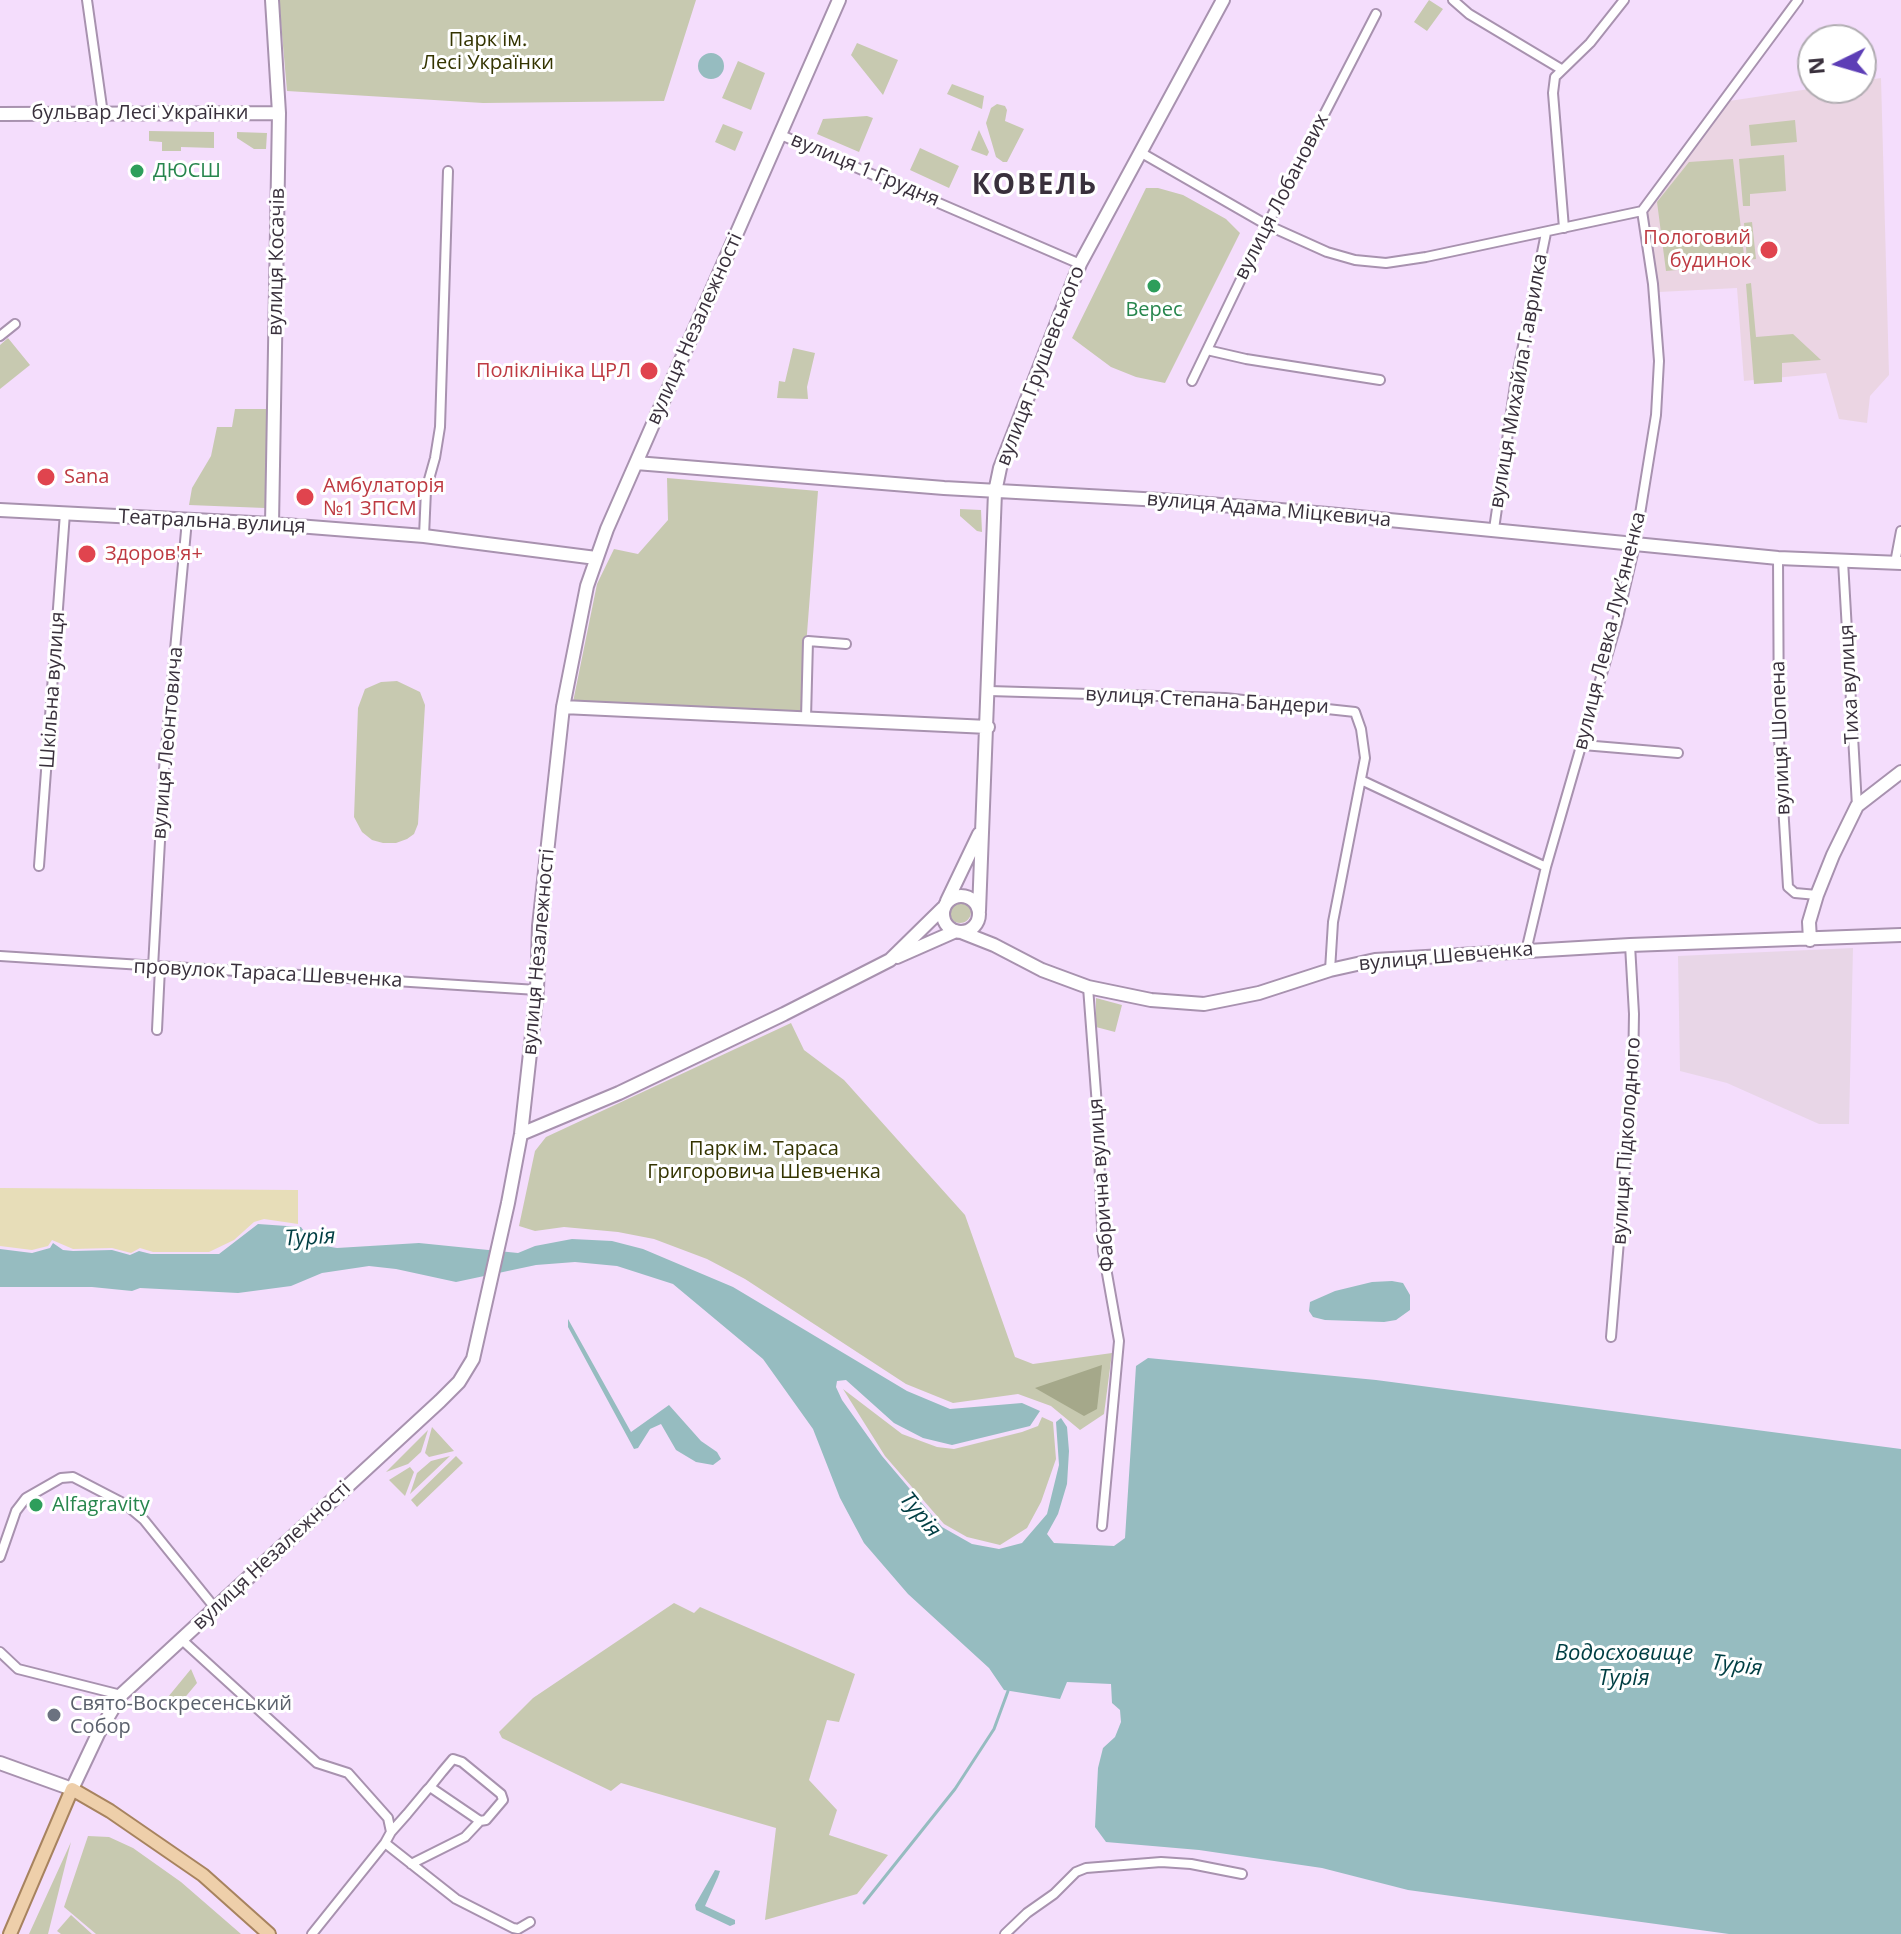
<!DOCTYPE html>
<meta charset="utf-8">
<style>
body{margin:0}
#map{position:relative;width:1901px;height:1934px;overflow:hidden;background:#f4ddfc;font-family:"Open Sans",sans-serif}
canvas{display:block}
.north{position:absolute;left:1797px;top:24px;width:80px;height:80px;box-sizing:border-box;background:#fff;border:2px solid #b0acb1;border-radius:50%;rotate:265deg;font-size:22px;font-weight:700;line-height:32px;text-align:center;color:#39303c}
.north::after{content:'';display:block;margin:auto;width:28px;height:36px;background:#5d3eb6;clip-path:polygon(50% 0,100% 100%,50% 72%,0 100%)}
</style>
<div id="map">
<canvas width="1901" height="1934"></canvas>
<div class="north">N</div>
</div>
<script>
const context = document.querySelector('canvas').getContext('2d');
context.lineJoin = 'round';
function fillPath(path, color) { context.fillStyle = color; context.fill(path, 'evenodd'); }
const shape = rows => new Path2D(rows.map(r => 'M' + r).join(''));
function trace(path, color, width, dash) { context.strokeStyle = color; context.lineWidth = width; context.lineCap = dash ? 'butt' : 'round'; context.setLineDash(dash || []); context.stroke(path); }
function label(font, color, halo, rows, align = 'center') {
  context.font = font + ' "Open Sans",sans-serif'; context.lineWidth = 6; context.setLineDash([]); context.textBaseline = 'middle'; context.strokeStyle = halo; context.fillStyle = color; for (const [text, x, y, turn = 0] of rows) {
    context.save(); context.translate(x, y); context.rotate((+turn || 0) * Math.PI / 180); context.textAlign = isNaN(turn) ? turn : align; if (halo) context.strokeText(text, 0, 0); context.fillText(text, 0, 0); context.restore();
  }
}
const industrial = shape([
 [1853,948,1849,1124,1819,1124,1727,1083,1680,1071,1678,956]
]);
const medical = shape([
 [1881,78,1889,375,1870,396,1867,423,1839,419,1826,373,1744,381,1737,288,1659,292,1646,212,1729,101,1816,88,1861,88,1861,81]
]);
const green = shape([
 [279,0,696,0,664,101,483,103,287,91],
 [1429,0,1443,9,1427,31,1414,22],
 [857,43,898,60,883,95,851,55],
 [738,61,765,73,751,110,722,98],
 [952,84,984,96,982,109,947,94],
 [997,104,1005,106,1007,110,1005,121,1024,129,1007,162,1003,162,996,157,986,123,991,108],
 [867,116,873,118,859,152,817,134,823,119],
 [1795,120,1797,142,1751,146,1749,125],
 [723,124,743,132,735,151,715,142],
 [979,130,989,152,987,156,971,150],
 [149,131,214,132,214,148,181,147,181,151,162,151,162,142,149,141],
 [237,132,267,133,266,149,254,149,237,138],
 [920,148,959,166,949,188,910,170],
 [1784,155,1786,191,1750,194,1750,206,1743,206,1739,159],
 [1733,159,1745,264,1666,271,1657,202,1689,162],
 [1146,188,1158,188,1183,195,1226,219,1240,233,1165,383,1136,377,1111,367,1072,338],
 [1752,222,1756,259,1747,260,1744,223],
 [1751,283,1756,337,1793,334,1821,360,1782,363,1782,382,1754,384,1746,284],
 [8,338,30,365,0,389,0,345],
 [793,348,815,353,807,387,808,399,777,398,779,381,785,382],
 [235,409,267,409,265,508,189,505,192,488,211,456,217,427,232,427],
 [667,478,818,491,801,711,573,702,597,584,614,549,638,554,668,520],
 [960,509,981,510,982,532,977,531,960,516],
 [397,681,420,692,425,705,418,824,414,834,407,839,396,843,383,843,372,840,362,832,354,817,358,708,365,689,381,682],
 '949 912a11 11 0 1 1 22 0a11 11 0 1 1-22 0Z',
 [1096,998,1122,1005,1115,1032,1096,1027],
 [791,1023,804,1050,844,1080,965,1215,1015,1357,1033,1364,1112,1353,1104,1414,1080,1430,1051,1406,1018,1394,953,1403,906,1384,745,1279,707,1259,654,1239,618,1232,564,1227,535,1231,519,1226,535,1151,546,1137],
 [843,1389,902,1434,937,1447,954,1449,1022,1432,1038,1426,1042,1417,1053,1422,1056,1459,1041,1502,1027,1528,1000,1545,967,1537,944,1524,885,1456],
 [432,1427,454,1451,429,1457,425,1453],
 [428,1430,421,1452,408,1464,386,1472],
 [450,1456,410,1494,417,1473,431,1461],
 [456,1456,463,1463,417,1507,411,1500],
 [410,1467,414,1472,405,1496,389,1480],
 [674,1603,694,1613,700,1607,855,1674,839,1722,827,1720,809,1780,837,1810,829,1835,888,1855,857,1894,765,1920,776,1828,621,1783,611,1791,502,1738,499,1732,533,1698],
 [191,1669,197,1683,182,1701,168,1697],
 [88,1836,109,1837,133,1848,181,1882,241,1934,96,1934,64,1907],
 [71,1842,48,1934,29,1934],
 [71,1915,92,1934,61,1934,57,1931]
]);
const forest = shape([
 [1102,1365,1097,1409,1084,1416,1035,1388]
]);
const sand = shape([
 [0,1188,298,1190,298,1224,264,1219,254,1222,234,1240,209,1252,153,1252,140,1248,131,1253,112,1248,73,1249,52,1240,48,1246,32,1250,0,1246]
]);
const water = shape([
 '698 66a13 13 0 1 1 26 0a13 13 0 1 1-26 0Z',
 [258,1224,301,1227,313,1244,337,1248,419,1243,518,1253,535,1246,572,1239,612,1241,643,1249,733,1287,907,1391,950,1409,1022,1403,1040,1411,1030,1426,952,1445,923,1438,894,1423,846,1380,837,1381,836,1387,842,1400,882,1456,942,1527,972,1544,999,1549,1022,1543,1047,1514,1059,1465,1056,1422,1061,1418,1067,1427,1069,1451,1067,1484,1058,1514,1047,1534,1054,1543,1114,1546,1125,1538,1136,1366,1148,1358,1376,1380,1901,1449,1901,1934,1729,1934,1408,1890,1322,1868,1199,1850,1106,1842,1095,1827,1098,1768,1103,1748,1115,1737,1121,1722,1120,1710,1112,1703,1111,1684,1067,1682,1060,1699,1004,1690,989,1668,908,1594,864,1543,840,1498,813,1429,763,1359,673,1284,617,1266,575,1262,536,1265,456,1282,396,1269,369,1266,322,1273,291,1286,238,1293,140,1288,132,1291,92,1287,0,1287,0,1249,32,1253,50,1248,53,1243,63,1250,73,1251,112,1250,130,1255,139,1251,151,1254,219,1254],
 [1392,1281,1403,1283,1410,1295,1410,1310,1396,1320,1384,1322,1325,1320,1313,1317,1309,1311,1310,1302,1335,1291,1372,1282],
 [568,1319,631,1432,669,1405,701,1441,717,1452,721,1459,713,1465,696,1462,676,1450,661,1424,650,1429,638,1448,634,1449,568,1327],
 [715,1870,720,1871,718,1877,705,1906,735,1920,735,1924,730,1926,696,1910,695,1905]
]);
const stream = shape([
 [864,1903,955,1789,994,1729,1008,1691]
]);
const street = shape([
 [87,0,103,114],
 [1453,0,1469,14,1561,69],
 [781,135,1080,264],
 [1140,152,1267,225,1327,252,1355,260,1386,263,1426,257,1642,211,1798,0],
 [1564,228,1553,93,1555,77,1590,43,1624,0],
 [0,336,15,324],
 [1207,350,1246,359,1380,380],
 [1192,381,1267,225,1376,14],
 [1494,529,1515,385,1546,233],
 [424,536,426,490,435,458,440,427,448,171],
 [1778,558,1779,739,1788,887,1795,893,1817,895],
 [1843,561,1857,806],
 [1895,563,1901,531],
 [989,691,1225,698,1355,712,1361,729,1365,758,1333,922,1330,970],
 [806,718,808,641,846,644],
 [1583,745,1678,753],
 [1361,780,1546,867],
 [39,866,65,513],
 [1526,951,1546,867,1617,622,1635,545,1656,415,1659,361,1653,284,1642,211],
 [0,956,537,990],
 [153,967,164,769,187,520],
 [1088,987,1097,1106,1103,1251,1119,1341,1102,1526],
 [157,1030,160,968],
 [1611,1337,1633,1073,1634,1014,1630,945],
 [0,1557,16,1511,26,1498,61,1478,73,1477,125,1504,144,1520,215,1608],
 [181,1639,317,1763,348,1773,388,1818,391,1832,385,1843,312,1934],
 [0,1652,18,1669,121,1695],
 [391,1832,407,1814,427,1790,430,1787,442,1772,453,1759,462,1762,501,1794,503,1800,486,1820,480,1821,430,1787],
 [385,1843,456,1899,513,1928,518,1929,530,1922],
 [411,1864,465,1837,480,1821],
 [1005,1934,1027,1913,1054,1894,1076,1872,1086,1868,1161,1862,1191,1864,1242,1874]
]);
const secondary = shape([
 [272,0,279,113,272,524],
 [0,114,279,113],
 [636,463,944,488,1161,500,1328,514,1778,558,1901,563],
 [0,510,272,524,424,536,596,558],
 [563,707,988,727],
 '943 914a18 18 0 1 1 36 0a18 18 0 1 1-36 0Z',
 [947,901,979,834],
 [979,911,995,492,1000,468,1080,264,1223,0],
 [961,932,994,945,1042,970,1088,987,1151,1000,1204,1004,1259,993,1330,970,1375,960,1630,945,1901,935],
 [1810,940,1809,922,1817,895,1833,855,1857,806,1901,772],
 [897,957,956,931],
 [521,1134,619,1093,784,1014,890,960,943,908],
 [0,1763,72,1789,98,1734,121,1695,440,1401,459,1382,473,1359,508,1203,521,1134,537,990,539,926,563,707,587,586,607,529,839,0]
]);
const primary = shape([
 [10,1934,72,1789,110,1811,203,1875,269,1934]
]);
const markers = [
 [137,171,8,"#2e9e5b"],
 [1769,250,10,"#e0444e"],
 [1154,286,8,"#2e9e5b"],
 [649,371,10,"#e0444e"],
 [46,477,10,"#e0444e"],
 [305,497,10,"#e0444e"],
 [87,554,10,"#e0444e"],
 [36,1505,8,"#2e9e5b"],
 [54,1715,8,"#6b7280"]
];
const parkNames = [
 ["Парк ім.",488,40],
 ["Лесі Українки",488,63],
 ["Парк ім. Тараса",764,1149],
 ["Григоровича Шевченка",764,1172]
];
const streetNames = [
 ["бульвар Лесі Українки",140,113],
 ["вулиця 1 Грудня",865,170,23],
 ["вулиця Лобанових",1282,197,-63],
 ["вулиця Косачів",277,262,-89],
 ["вулиця Незалежності",695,329,-66],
 ["вулиця Грушевського",1041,366,-69],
 ["вулиця Михайла Гаврилка",1519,381,-80],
 ["вулиця Адама Міцкевича",1269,510,5],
 ["Театральна вулиця",212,522,3],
 ["вулиця Левка Лукʼяненка",1610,631,-76],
 ["Тиха вулиця",1850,684,-93],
 ["Шкільна вулиця",53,690,-86],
 ["вулиця Степана Бандери",1207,701,3],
 ["вулиця Шопена",1781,738,-92],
 ["вулиця Леонтовича",168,743,-85],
 ["вулиця Незалежності",539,952,-85],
 ["вулиця Шевченка",1446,957,-5],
 ["провулок Тараса Шевченка",268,974,3],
 ["вулиця Підколодного",1627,1141,-86],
 ["Фабрична вулиця",1102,1185,-94],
 ["вулиця Незалежності",272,1556,-43]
];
const leisureNames = [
 ["ДЮСШ",153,171],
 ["Верес",1154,310,"center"],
 ["Alfagravity",52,1505]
];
const healthNames = [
 ["Пологовий",1751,238,"right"],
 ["будинок",1751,261,"right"],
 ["Поліклініка ЦРЛ",631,371,"right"],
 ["Sana",64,477],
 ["Амбулаторія",323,486],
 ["№1 ЗПСМ",323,509],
 ["Здоров'я+",105,554]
];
const worshipNames = [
 ["Свято-Воскресенський",70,1704],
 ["Собор",70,1727]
];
const waterNames = [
 ["Турія",310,1238,-3],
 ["Турія",920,1515,51],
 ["Водосховище",1624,1654],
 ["Турія",1624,1679],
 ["Турія",1737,1666,7]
];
const districtNames = [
 ["КОВЕЛЬ",1035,186]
];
fillPath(industrial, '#e8d6e7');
fillPath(medical, '#ebd5e3');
fillPath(green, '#c7c9b0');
fillPath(forest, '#a5a88a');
fillPath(sand, '#e7ddb8');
fillPath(water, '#96bcc0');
trace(stream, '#96bcc0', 3);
trace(street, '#a892af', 12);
trace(secondary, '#a892af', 16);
trace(primary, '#a7835f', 16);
trace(street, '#fff', 8);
trace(secondary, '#fff', 12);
trace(primary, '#eecfaa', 12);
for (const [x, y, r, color] of markers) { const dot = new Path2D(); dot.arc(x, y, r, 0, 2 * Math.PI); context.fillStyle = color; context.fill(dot); trace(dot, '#fff', 3); }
label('20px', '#343400', '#fff', parkNames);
label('20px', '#39303c', '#fff', streetNames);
label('20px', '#27864d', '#fff', leisureNames, 'left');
label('20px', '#be3a42', '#fff', healthNames, 'left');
label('20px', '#5b616d', '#fff', worshipNames, 'left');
label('italic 22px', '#003e43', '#fff', waterNames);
context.letterSpacing = '2px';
label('bold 28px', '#39303c', '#fff', districtNames);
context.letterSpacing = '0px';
</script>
